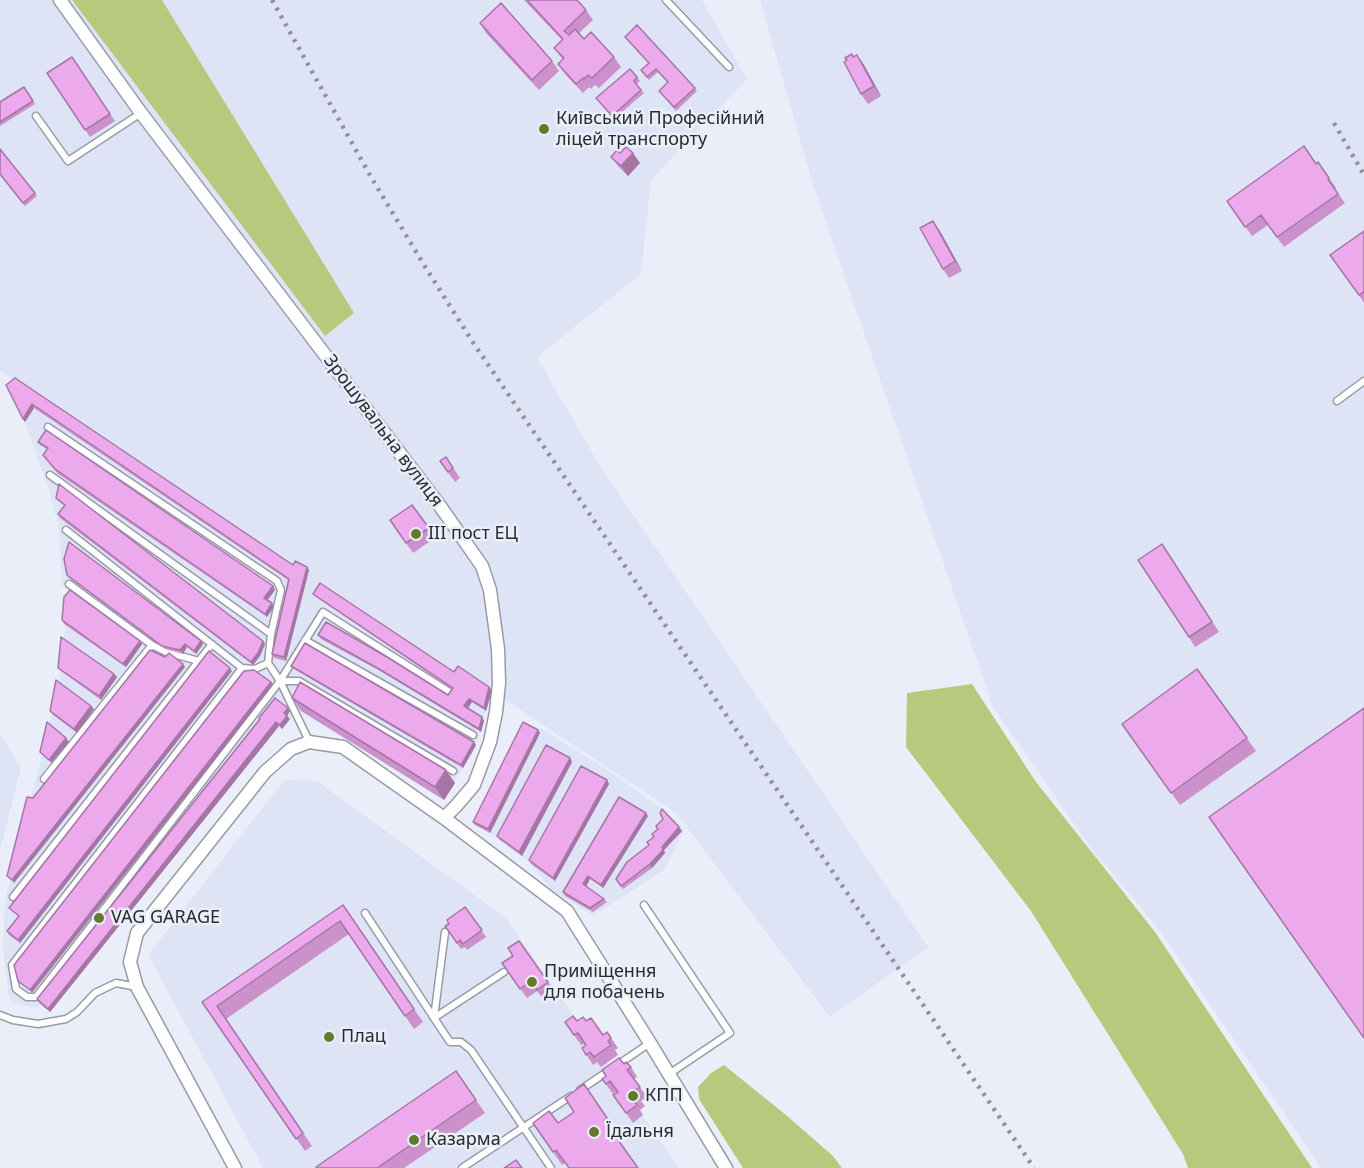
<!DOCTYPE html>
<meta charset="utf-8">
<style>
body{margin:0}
canvas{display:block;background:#eaeef9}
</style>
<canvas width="1364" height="1168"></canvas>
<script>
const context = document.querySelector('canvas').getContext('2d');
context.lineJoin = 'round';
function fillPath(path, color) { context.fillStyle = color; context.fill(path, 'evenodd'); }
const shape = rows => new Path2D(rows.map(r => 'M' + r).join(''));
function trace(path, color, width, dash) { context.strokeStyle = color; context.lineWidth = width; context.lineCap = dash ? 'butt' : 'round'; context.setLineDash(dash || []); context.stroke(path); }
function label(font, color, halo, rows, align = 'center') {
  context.font = font + ' "Noto Sans",sans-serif'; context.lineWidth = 5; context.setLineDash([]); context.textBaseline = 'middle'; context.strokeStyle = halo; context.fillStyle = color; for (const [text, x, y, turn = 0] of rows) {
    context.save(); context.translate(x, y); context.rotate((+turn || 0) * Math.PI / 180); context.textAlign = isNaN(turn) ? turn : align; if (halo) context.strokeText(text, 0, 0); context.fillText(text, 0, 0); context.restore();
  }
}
const built = shape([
 [0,0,702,0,747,79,651,180,641,274,537,357,600,466,928,947,830,1017,676,813,492,691,476,745,444,800,301,711,290,719,282,729,278,726,50,1012,41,1005,34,1008,12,1002,9,997,3,948,5,900,42,755,59,683,64,640,67,590,61,584,60,533,49,490,25,422,8,388,17,381,0,371],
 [760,0,1364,0,1364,1168,1321,1168,1158,928,1090,847,993,707,813,185],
 [525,725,541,728,618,777,661,808,685,829,664,870,593,916,551,889,531,864,490,833],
 [0,734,21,767,0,851],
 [284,780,317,781,506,918,679,1168,263,1168,148,955]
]);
const green = shape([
 [72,0,162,0,354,313,325,336],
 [972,684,1036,782,1155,932,1312,1168,1188,1168,1183,1154,1031,911,906,747,907,693],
 [724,1065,786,1115,833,1156,842,1168,743,1168,699,1099,698,1087,711,1073]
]);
const service = shape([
 [666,0,729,67],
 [36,116,68,161,141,113],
 [1337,401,1364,381],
 [48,427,277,581,281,590,271,634,268,663,280,681,309,741],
 [50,475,271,634],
 [66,530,242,668,255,669,268,663],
 [69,584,152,645,166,652,199,661],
 [305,640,473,735],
 [242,668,12,965,16,989,27,997,36,997,280,681,299,681,453,771],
 [280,681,323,612,448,691],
 [44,779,152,645],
 [13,897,212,644],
 [644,905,730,1033,669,1074],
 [365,913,434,1018,445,932],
 [504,972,434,1018,450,1042,461,1042,471,1050,551,1168],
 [0,1015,13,1020,38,1024,66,1019,77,1012,95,993,116,983,137,987],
 [580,1090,650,1043],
 [462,1168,571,1096]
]);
const minor = shape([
 [60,0,141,113,440,506,482,566,490,590,498,649,499,683,496,712,490,742,474,785,456,806,444,818],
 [235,1168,137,987,130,962,137,933,265,772,291,749,309,742,343,747,444,818,567,911,650,1043,726,1168]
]);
const rail = shape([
 [272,0,371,177,424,265,472,341,1034,1168],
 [1334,123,1364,175]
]);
const wall = shape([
 [524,0,577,0,586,10,593,20,579,33,584,39,614,57,621,67,599,88,595,85,591,89,589,87,583,93,565,74,558,64,563,60,554,48,562,40],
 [480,23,552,61,559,71,539,90,486,33],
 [625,37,695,88,697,91,676,111,659,91,668,83,658,72,649,80,641,70,649,64],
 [857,55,864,65,881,96,868,104,861,94,854,57],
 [72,57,115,121,90,137,47,73],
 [637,77,640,81,636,84,644,93,614,119,599,101],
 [24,87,35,104,0,126,0,102],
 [620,153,640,163,628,176,618,166,611,157],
 [1316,164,1329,178,1336,188,1335,189,1345,203,1284,247,1268,225,1252,236,1227,201],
 [0,175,35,193,37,196,25,206],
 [940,231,962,271,949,278,943,269],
 [1364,231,1364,303,1359,295],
 [6,385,293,565,307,567,309,570,286,661,274,658,272,654,288,580,34,408,25,422],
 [38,442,273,586,275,590,267,600,274,607,267,617,57,473,43,455,47,449,40,445],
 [446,457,460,478,455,482,440,461],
 [56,498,265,644,260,656,253,665,60,518,58,514,65,506,58,501],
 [412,505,435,538,413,553,390,520],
 [1169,554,1219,632,1195,647,1189,637],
 [67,575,201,641,203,644,196,654,187,647,183,654,165,649,69,578],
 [313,594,454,672,492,690,486,711,472,702,467,708,484,721,481,732,382,672,321,639,318,635,448,695,452,689,316,597],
 [62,620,140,641,142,644,126,667,64,624],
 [291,666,476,745,463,768,294,669],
 [58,668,114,674,117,677,101,700,61,671],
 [1197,669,1256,751,1180,805,1122,724],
 [232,671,20,943,9,935,7,931,19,916,12,911,9,908],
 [292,698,455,783,444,800,301,711],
 [91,706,94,709,77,733,52,714,50,711],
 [288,708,290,711,287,716,290,719,282,729,279,726,50,1012,39,1003,37,999],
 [538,730,540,733,490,833,475,825,473,822],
 [570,758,572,762,522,856,499,839,497,836],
 [607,780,609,784,555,881,531,864,529,860],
 [648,816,603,888,590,879,586,886,604,899,607,902,593,912,565,896,563,892],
 [658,829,682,831,664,850,665,853,652,868,623,889,616,879,649,845],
 [343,905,423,1022,414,1029,349,934,226,1019,312,1146,305,1151,202,1002],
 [465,907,486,937,467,950,465,947,461,949,445,926],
 [519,941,555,992,544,1000,537,991,527,998,502,963,513,956],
 [577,1021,586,1021,603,1035,607,1032,618,1048,615,1050,618,1055,601,1067,597,1062,593,1065,582,1048,586,1045,585,1043,581,1045,565,1022],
 [624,1064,631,1067,637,1077,634,1079,647,1097,641,1101,645,1106,640,1110,643,1115,633,1123,613,1095,618,1092,617,1091,613,1094,602,1079],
 [456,1071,485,1113,404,1168,317,1168],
 [584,1084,616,1130,562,1165,533,1123,558,1123,574,1112]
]);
const shadedWall = shape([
 [857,55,864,65,881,96,874,86],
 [633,153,640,163,628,176,621,166],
 [933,221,940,231,962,271,955,261],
 [32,404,34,408,25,422,23,419],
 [307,567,309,570,286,661,284,657],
 [273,586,275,590,267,601,264,598],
 [272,603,274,607,267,617,265,614],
 [140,641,142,644,126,667,123,664],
 [201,641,203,644,196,654,194,651],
 [263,641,265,644,260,656,253,665,251,662],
 [185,644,187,647,183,654,180,650],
 [183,664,185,667,14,883,12,880],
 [230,668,232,671,20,943,18,940],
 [114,674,117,677,101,700,99,696],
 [271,682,273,685,32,993,30,990],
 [489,687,492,690,486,711,484,708],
 [469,699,472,702,467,710,464,706],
 [91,706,94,709,77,733,74,729],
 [288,708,290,711,286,717,284,713],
 [287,716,290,719,282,729,280,725],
 [482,717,484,721,481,732,479,729],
 [276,722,279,726,50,1012,48,1009],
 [538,730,540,733,490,833,488,829],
 [66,738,69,742,51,763,49,760],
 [474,742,476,745,463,768,461,765],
 [570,758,572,762,522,856,519,852],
 [446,770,455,783,444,800,435,787],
 [607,780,609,784,555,881,553,878],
 [646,813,648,816,603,888,601,885],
 [679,827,682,831,664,850,665,853,652,868,650,864,662,847],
 [588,876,590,879,586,887,583,884]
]);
const building = shape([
 [527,0,577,0,586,10,564,31,569,35,575,29,584,39,591,32,614,57,592,78,588,75,584,79,583,78,576,84,558,64,564,58,554,48,563,39,527,0],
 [501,3,552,61,532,80,480,23,501,3],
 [637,25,695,88,674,107,659,91,668,82,656,69,647,77,641,70,649,63,625,37,637,25],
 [852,54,853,57,857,55,874,86,861,94,844,62,847,60,845,58,852,54],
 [72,57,110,114,85,130,47,73,72,57],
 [630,69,637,77,634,81,641,90,612,116,596,98,630,69],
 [24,87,33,101,0,122,0,102,24,87],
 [1304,146,1316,164,1318,162,1329,178,1328,179,1338,194,1277,237,1261,215,1245,227,1227,201,1304,146],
 [626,147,633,153,621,166,611,157,617,150,620,153,626,147],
 [0,149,35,193,23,203,0,174,0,149],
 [933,221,955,261,943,269,920,228,933,221],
 [1364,231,1364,292,1359,295,1330,255,1364,231],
 [15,378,293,565,295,561,307,567,284,657,272,654,289,579,32,404,23,419,6,385,15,378],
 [46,430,273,586,264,598,272,603,265,614,55,469,43,455,48,448,38,442,46,430],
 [446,457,453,468,448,472,440,461,446,457],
 [59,484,263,641,258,653,251,662,58,514,65,505,56,498,59,484],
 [412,505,429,528,406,543,390,520,412,505],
 [69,542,201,641,194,651,185,644,180,650,162,646,67,575,64,559,69,542],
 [1162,544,1212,622,1189,637,1138,560,1162,544],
 [320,583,454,672,458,666,489,687,484,708,469,699,464,706,482,717,479,729,379,669,318,635,326,622,387,657,448,695,453,688,313,594,320,583],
 [70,590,140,641,123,664,62,620,64,597,70,590],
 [61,637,114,674,99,696,58,668,61,637],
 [305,643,474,742,461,765,291,666,305,643],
 [150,650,165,657,169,653,183,664,12,880,7,876,27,797,33,798,150,650],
 [209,651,230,668,18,940,7,931,19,916,9,908,209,651],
 [1197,669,1247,738,1171,793,1122,724,1197,669],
 [254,670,271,682,30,990,18,981,14,965,244,671,254,670],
 [56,680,91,706,74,729,50,711,56,680],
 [300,682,446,770,435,787,292,698,300,682],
 [275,698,288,708,284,713,287,716,280,725,276,722,48,1009,37,999,260,719,259,718,275,698],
 [1364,708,1364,1038,1209,817,1364,708],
 [47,722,66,738,49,760,40,752,47,722],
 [523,722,538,730,488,829,473,822,523,722],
 [546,745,570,758,519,852,497,836,546,745],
 [581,766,607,780,553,878,529,860,581,766],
 [619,797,646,813,601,885,588,876,583,884,604,899,590,908,563,892,619,797],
 [662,809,679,827,662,847,663,850,650,864,621,886,616,879,627,862,649,845,647,842,654,837,652,834,658,829,656,826,663,819,660,813,662,809],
 [343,905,414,1009,405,1016,340,921,217,1006,303,1133,296,1139,202,1002,343,905],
 [465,907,482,930,463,944,460,940,457,943,445,926,449,924,447,920,465,907],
 [519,941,548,982,537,990,531,981,520,989,502,963,513,956,508,948,519,941],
 [573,1016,577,1021,583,1017,586,1021,591,1018,603,1035,607,1032,611,1038,608,1041,611,1045,594,1057,590,1052,586,1055,582,1048,586,1045,578,1033,574,1035,565,1022,573,1016],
 [619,1058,624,1064,626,1062,631,1067,627,1070,640,1087,634,1091,638,1097,633,1100,637,1105,626,1113,613,1095,618,1092,610,1081,606,1084,602,1079,606,1076,602,1070,619,1058],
 [456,1071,476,1100,377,1168,317,1168,316,1167,456,1071],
 [584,1084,607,1118,604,1120,638,1168,569,1168,556,1150,553,1152,533,1123,549,1111,558,1123,574,1112,565,1098,584,1084],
 [516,1160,522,1168,504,1168,516,1160]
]);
const markers = [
 [544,129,6,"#627a2b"],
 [416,534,6,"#627a2b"],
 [99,918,6,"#627a2b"],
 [532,982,6,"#627a2b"],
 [329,1037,6,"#627a2b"],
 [633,1096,6,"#627a2b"],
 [594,1132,6,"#627a2b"],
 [414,1140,6,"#627a2b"]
];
const poiNames = [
 ["Київський Професійний",556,119],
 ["ліцей транспорту",556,140],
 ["III пост ЕЦ",428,534],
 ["VAG GARAGE",111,918],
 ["Приміщення",544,972],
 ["для побачень",544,993],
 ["Плац",341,1037],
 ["КПП",645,1096],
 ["Їдальня",606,1132],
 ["Казарма",426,1140]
];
const streetNames = [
 ["Зрошувальна вулиця",383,431,53]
];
fillPath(built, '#dee4f6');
fillPath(green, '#b7c97d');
trace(service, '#989ba6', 9);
trace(minor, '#989ba6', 15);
trace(service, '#fff', 6);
trace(minor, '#fff', 12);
trace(rail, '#8f9299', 4.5, [3, 6]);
fillPath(wall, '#cb91cb');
fillPath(shadedWall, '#a576a5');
fillPath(building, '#eca9ec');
trace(building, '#a576a5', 1.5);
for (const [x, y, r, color] of markers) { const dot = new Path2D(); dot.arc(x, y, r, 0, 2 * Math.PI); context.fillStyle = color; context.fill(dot); trace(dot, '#eaeef9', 2); }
label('18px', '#292a2e', '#eaeef9', poiNames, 'left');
label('18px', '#292a2e', '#eaeef9', streetNames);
</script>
